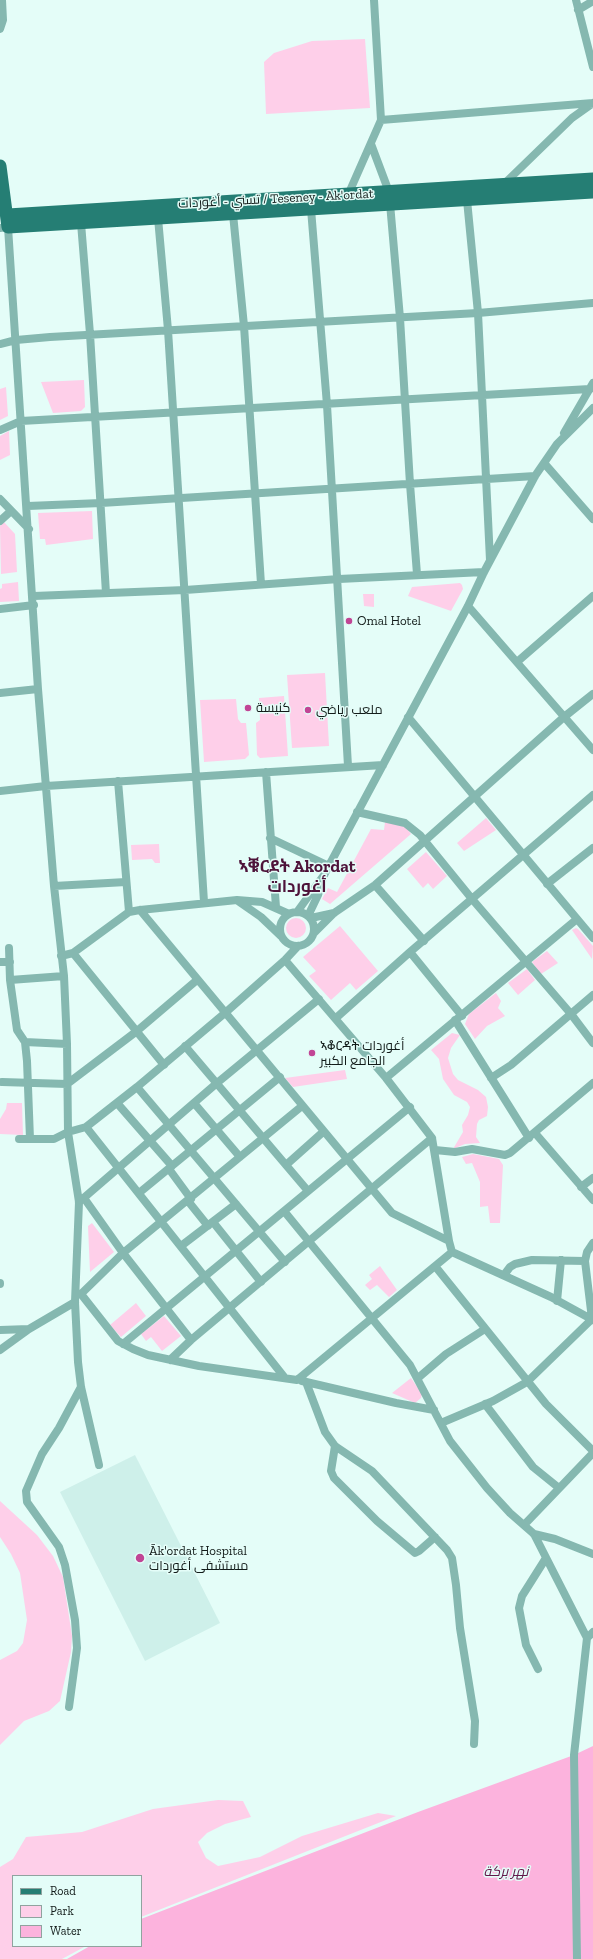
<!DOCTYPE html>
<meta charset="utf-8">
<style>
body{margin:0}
#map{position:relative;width:593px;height:1959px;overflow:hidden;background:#e4fdf8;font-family:"Zilla Slab",serif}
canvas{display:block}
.legend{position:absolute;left:12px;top:1875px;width:130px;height:72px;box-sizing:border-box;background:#e4fdf8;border:1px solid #90a39f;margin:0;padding:5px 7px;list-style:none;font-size:12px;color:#121b19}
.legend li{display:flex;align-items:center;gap:8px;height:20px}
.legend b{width:20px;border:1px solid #90a39f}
</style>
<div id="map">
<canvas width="593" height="1959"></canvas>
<ul class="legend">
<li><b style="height:5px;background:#257e74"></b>Road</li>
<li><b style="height:11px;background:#fecfe9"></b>Park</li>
<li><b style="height:11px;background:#fcb3dd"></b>Water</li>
</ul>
</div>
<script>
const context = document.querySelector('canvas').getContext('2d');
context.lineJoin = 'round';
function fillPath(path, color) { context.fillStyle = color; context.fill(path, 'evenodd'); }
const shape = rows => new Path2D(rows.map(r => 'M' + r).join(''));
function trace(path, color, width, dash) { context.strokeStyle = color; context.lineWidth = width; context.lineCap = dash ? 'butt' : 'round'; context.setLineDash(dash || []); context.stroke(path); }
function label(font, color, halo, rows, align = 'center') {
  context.font = font + ' "Zilla Slab",Cairo,"Noto Sans Ethiopic",serif'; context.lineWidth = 3; context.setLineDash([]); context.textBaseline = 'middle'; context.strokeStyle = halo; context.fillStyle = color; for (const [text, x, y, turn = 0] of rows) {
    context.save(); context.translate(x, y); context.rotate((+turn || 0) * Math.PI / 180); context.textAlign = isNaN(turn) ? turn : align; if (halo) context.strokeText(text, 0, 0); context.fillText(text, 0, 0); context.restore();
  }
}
const built = shape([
 [135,1455,220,1623,145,1661,60,1492]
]);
const green = shape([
 [365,39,370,108,266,114,264,62,274,53,312,41],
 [84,380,85,407,81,411,53,413,41,382],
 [6,387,8,416,0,420,0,389],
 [9,431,10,455,0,460,0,436],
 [92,511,93,539,46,545,45,539,40,539,38,513],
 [4,522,15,534,17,572,1,574,0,526],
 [18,582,19,601,0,602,0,589,2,588,2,584],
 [460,583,462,585,463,589,451,611,408,596,412,587],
 [363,594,374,594,374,607,364,606],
 [325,673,329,746,292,748,287,675],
 [284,696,288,756,260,758,257,755,256,723,260,720,259,698],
 [236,699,238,719,241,723,246,723,249,755,245,759,204,762,200,700],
 [486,818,496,830,464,851,457,843],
 [385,822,404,825,411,834,330,904,322,899,328,888,337,892,371,829,384,830],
 [159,844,160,863,155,863,152,859,132,860,131,845],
 [426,852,447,876,433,889,428,883,423,888,407,869],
 '286 928a10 10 0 1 1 20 0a10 10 0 1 1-20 0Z',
 [340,926,378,971,356,990,350,983,331,1000,309,976,316,971,303,957],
 [576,928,578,929,593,946,592,959,572,930],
 [547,951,558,963,541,974,532,962],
 [527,969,535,980,518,995,508,983],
 [496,993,501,1001,498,1008,505,1016,487,1026,475,1039,465,1024,469,1014],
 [452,1033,460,1035,451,1048,448,1058,453,1074,458,1080,478,1090,486,1097,488,1107,487,1116,479,1120,477,1124,476,1137,480,1143,465,1144,453,1149,463,1132,462,1125,468,1115,470,1107,467,1102,454,1095,443,1079,439,1059,431,1050],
 [345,1070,347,1079,293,1087,285,1078],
 [7,1103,22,1103,23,1135,0,1134,0,1119,6,1109],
 [473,1154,499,1159,503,1165,500,1223,490,1223,488,1206,480,1207,480,1182,472,1163,466,1164,462,1157],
 [92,1223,114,1252,90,1272,88,1226],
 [380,1266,397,1290,389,1297,377,1285,370,1290,365,1285,372,1279,369,1275],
 [136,1303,146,1316,121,1337,110,1325],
 [164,1316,181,1336,162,1351,151,1337,146,1341,141,1334],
 [411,1378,422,1394,421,1398,415,1403,392,1393],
 [0,1501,37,1535,53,1556,63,1577,72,1636,71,1652,60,1701,49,1711,24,1721,0,1745,0,1660,17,1651,23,1643,27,1620,20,1573,11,1554,0,1537],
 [218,1800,243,1801,251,1817,225,1824,207,1833,198,1842,206,1858,218,1866,260,1857,302,1836,378,1813,396,1816,141,1917,141,1876,13,1876,13,1946,86,1946,62,1959,0,1959,0,1867,13,1859,26,1837,82,1832,153,1809]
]);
const water = shape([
 [593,1746,593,1959,67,1959,90,1946,141,1946,141,1919,418,1812,574,1755]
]);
const minor = shape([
 [576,0,593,67],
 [578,10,593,1],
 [0,29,3,20,2,0],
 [381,120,593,103],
 [371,144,389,192,400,318,410,484,417,574],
 [504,184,572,118,593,103],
 [348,195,381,120,374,0],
 [467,200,478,313,490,560],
 [311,209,327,405,348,766],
 [233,214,244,326,261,584],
 [158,218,168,330,204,902],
 [81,223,90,334,106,593],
 [0,228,8,227,38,689,54,886,64,976,67,1044,68,1132,79,1202,75,1302,78,1362,81,1387,99,1465],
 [0,344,16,340,50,337,478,313,593,303],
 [0,430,21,421,590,389],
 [564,433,593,383],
 [544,463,593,519],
 [0,499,29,529],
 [28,506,101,503,535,476],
 [0,521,11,511],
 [34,596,185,590,339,579,484,572],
 [468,606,593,750],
 [0,609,34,605],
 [517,662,593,596],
 [0,693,38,689],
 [408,717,593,938],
 [266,772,276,907],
 [118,781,129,912],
 [0,791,46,786,383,765],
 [357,812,405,823,420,835,472,899,571,1014,593,1043],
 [270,838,329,866],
 [547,884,593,848],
 [375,885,424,941],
 [54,886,126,882],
 [238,901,261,917,281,936],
 [140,910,392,1213,449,1241,452,1252,551,1297,593,1320],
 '280 929a17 17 0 1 1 34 0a17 17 0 1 1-34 0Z',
 [297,912,324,875,468,606,484,572,535,476,557,444,593,408],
 [308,916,318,895,323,878],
 [311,918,334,913],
 [314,933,334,913,375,885,564,717,593,694],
 [9,948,10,980,17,1030,25,1042,27,1061,30,1139],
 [410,952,462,1016],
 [73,953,164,1065],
 [61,956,73,953,129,912,140,910,237,900,262,902,289,914],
 [285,960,386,1078,432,1138,449,1241],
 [0,962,10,962],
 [10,980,64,976],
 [336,1018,410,952,593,795],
 [455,1020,529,1138],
 [25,1042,67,1044],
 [185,1046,308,1191],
 [386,1078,577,919],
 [491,1078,511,1065,593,995],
 [2,1082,67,1084,137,1031,197,980],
 [137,1087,285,1262],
 [117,1103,172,1166],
 [194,1103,240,1157],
 [86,1127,285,1378],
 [535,1133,593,1200],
 [19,1139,54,1139,68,1132,86,1127,137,1087,225,1013,285,960,298,946],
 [435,1150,455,1152,472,1149,505,1155,510,1153,593,1083],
 [286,1165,323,1132],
 [169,1169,191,1199],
 [581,1187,593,1178],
 [139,1193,280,1077],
 [84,1198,123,1253,191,1340],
 [188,1201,208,1226],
 [79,1202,217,1083,319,999],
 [284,1211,410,1365,450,1441,487,1488,510,1513,534,1534,587,1638,574,1755,577,1959],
 [213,1222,261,1282],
 [181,1246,236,1204],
 [435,1266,546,1404,593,1451],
 [504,1275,510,1267,515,1264,532,1260,585,1261],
 [0,1283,0,1284],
 [76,1293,81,1294,118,1341,133,1349,148,1355,199,1366,297,1380,452,1252],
 [81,1294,123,1253,302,1106],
 [557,1301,561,1260],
 [0,1330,29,1329],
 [123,1344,410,1107],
 [0,1350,29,1329,75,1302],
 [170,1360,191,1340,432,1138],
 [418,1378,446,1354,485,1329],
 [302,1381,396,1403,434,1410],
 [306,1382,325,1432,335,1446,372,1471,447,1550,452,1558,456,1585,460,1628,475,1721,474,1744],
 [485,1404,533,1467,559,1488],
 [441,1423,493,1401,527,1382,592,1319,585,1261,587,1252,593,1243],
 [335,1446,331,1471,334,1478,377,1521,415,1553,419,1551,435,1537],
 [524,1525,593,1453],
 [534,1534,555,1539,593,1554],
 [587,1638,593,1632],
 [538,1669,526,1645,519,1608,522,1596,546,1558],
 [69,1707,77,1648,75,1620,65,1565,59,1547,27,1502,26,1491,42,1454,59,1428,81,1387]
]);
const primary = shape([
 [0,166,8,227,593,192],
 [8,215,593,179]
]);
const markers = [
 [349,621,4,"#c14595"],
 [248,708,4,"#c14595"],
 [308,710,4,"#c14595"],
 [312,1053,4,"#c14595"],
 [140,1558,5,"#c14595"]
];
const streetNames = [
 ["تسني - أغوردات / Teseney - Ak'ordat",276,199,-3]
];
const poiNames = [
 ["Omal Hotel",357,621],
 ["كنيسة",256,708],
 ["ملعب رياضي",316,710],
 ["ኣቆርዳት أغوردات",320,1046],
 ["الجامع الكبير",320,1061],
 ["Āk'ordat Hospital",149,1551],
 ["مستشفى أغوردات",149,1566]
];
const waterNames = [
 ["نهر بركة",506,1872]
];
const districtNames = [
 ["ኣቑርደት Akordat",297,867],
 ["أغوردات",297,887]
];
fillPath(built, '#cef0ea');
fillPath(green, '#fecfe9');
fillPath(water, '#fcb3dd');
trace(minor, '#85b8b0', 8);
trace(primary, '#257e74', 13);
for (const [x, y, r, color] of markers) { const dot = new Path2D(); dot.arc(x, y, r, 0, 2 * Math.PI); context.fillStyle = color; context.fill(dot); trace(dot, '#e4fdf8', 1.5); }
label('13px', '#121b19', '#e4fdf8', streetNames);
label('13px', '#121b19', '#e4fdf8', poiNames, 'left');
label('italic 14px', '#621649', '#e4fdf8', waterNames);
label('bold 17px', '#4e133a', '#e4fdf8', districtNames);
</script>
